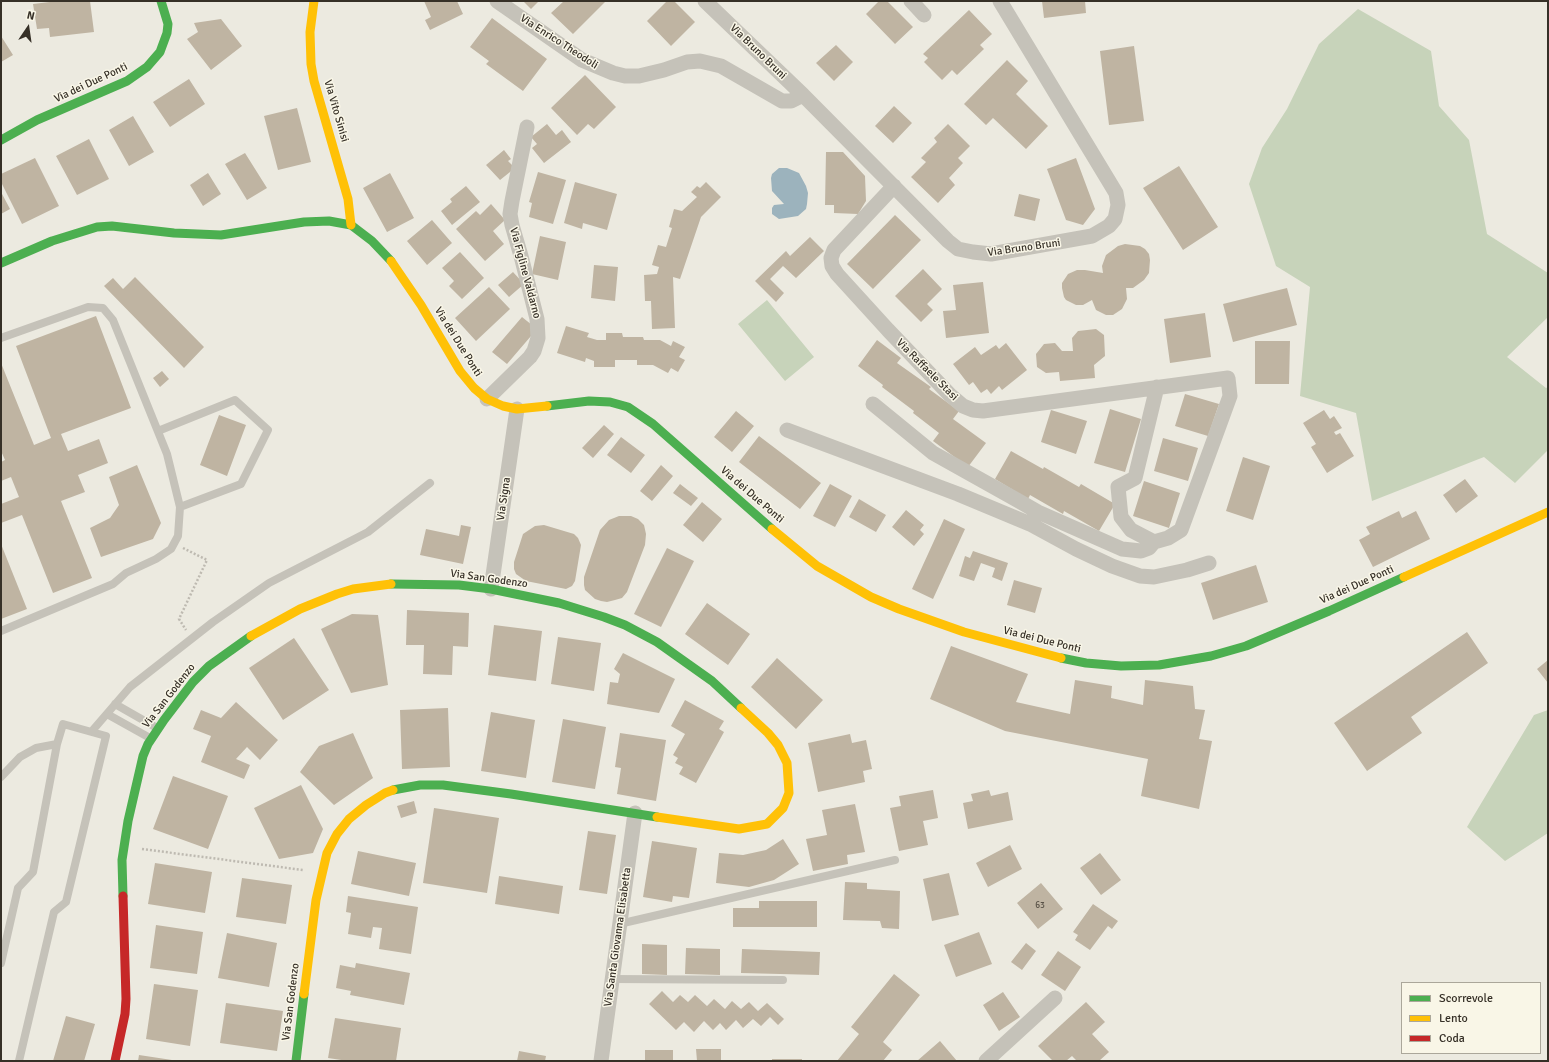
<!DOCTYPE html>
<style>
body{margin:0}
#map{position:relative;width:1549px;height:1062px;overflow:hidden;background:#eceae0;font-family:Signika,sans-serif}
canvas{display:block}
.frame{position:absolute;inset:0;border:2px solid #363027;pointer-events:none}
.legend{position:absolute;left:1401px;top:982px;width:140px;height:72px;box-sizing:border-box;background:#f9f6e7;border:1px solid #aba79a;margin:0;padding:5px 7px;list-style:none;font-size:12px;color:#363027}
.legend li{display:flex;align-items:center;gap:8px;height:20px}
.legend b{width:20px;border:1px solid #aba79a}
.north{position:absolute;left:8px;top:8px;width:40px;height:40px;-webkit-text-stroke:3px #f9f6e7;paint-order:stroke;rotate:13deg;font-size:11px;font-weight:700;line-height:16px;text-align:center;color:#363027}
.north::after{content:'';display:block;margin:auto;width:14px;height:18px;background:#363027;clip-path:polygon(50% 0,100% 100%,50% 72%,0 100%)}
</style>
<div id="map">
<canvas width="1549" height="1062"></canvas>
<div class="frame"></div>
<ul class="legend">
<li><b style="height:5px;background:#4caf50"></b>Scorrevole</li>
<li><b style="height:5px;background:#ffc107"></b>Lento</li>
<li><b style="height:5px;background:#c62828"></b>Coda</li>
</ul>
<div class="north">N</div>
</div>
<script>
const context = document.querySelector('canvas').getContext('2d');
context.lineJoin = 'round';
function fillPath(path, color) { context.fillStyle = color; context.fill(path, 'evenodd'); }
const shape = rows => new Path2D(rows.map(r => 'M' + r).join(''));
function trace(path, color, width, dash) { context.strokeStyle = color; context.lineWidth = width; context.lineCap = dash ? 'butt' : 'round'; context.setLineDash(dash || []); context.stroke(path); }
function label(font, color, halo, rows, align = 'center') {
  context.font = font + ' Signika,sans-serif'; context.lineWidth = 3; context.setLineDash([]); context.textBaseline = 'middle'; context.strokeStyle = halo; context.fillStyle = color; for (const [text, x, y, turn = 0] of rows) {
    context.save(); context.translate(x, y); context.rotate((+turn || 0) * Math.PI / 180); context.textAlign = isNaN(turn) ? turn : align; if (halo) context.strokeText(text, 0, 0); context.fillText(text, 0, 0); context.restore();
  }
}
const green = shape([
 [1358,9,1431,51,1439,106,1469,140,1487,234,1548,273,1548,317,1507,357,1546,388,1548,387,1548,450,1515,483,1484,457,1372,501,1356,413,1300,396,1310,287,1276,266,1249,184,1262,148,1287,109,1319,44],
 [767,300,814,357,785,381,738,324],
 [1548,710,1548,833,1505,861,1467,827,1534,715]
]);
const water = shape([
 [779,168,787,168,799,173,806,186,808,193,807,204,806,209,798,216,779,219,772,214,772,208,774,205,784,204,772,191,771,178,772,174]
]);
const building = shape([
 [58,1,90,1,94,32,50,37,49,28,37,29,33,4],
 [424,1,457,1,463,14,430,30,425,20,431,17],
 [523,1,539,1,531,9],
 [564,1,606,1,573,34,551,13],
 [667,1,674,1,695,22,671,46,647,21],
 [879,1,887,1,913,27,895,44,866,14],
 [1042,1,1085,1,1086,13,1044,18],
 [969,10,992,34,980,45,984,49,957,75,952,70,942,80,924,62,928,58,923,54],
 [492,18,547,59,523,91,486,64,489,61,470,47],
 [221,19,242,46,211,70,187,39,198,32,194,23],
 [1,36,13,55,1,62],
 [836,45,853,62,834,81,816,63],
 [1134,46,1144,121,1109,125,1100,51],
 [1007,60,1028,81,1016,94,1048,126,1026,149,993,118,986,125,964,104],
 [585,75,616,107,594,129,588,124,577,135,551,108],
 [189,79,205,104,170,127,153,102],
 [894,106,912,123,893,143,875,126],
 [297,108,311,162,278,170,264,116],
 [133,116,154,152,129,166,109,130],
 [547,124,556,135,562,130,571,142,544,163,532,148,537,144,531,137],
 [948,124,970,146,958,158,963,163,949,178,955,185,938,203,911,177,926,162,921,158,937,142,934,138],
 [89,139,109,179,77,195,56,156],
 [504,150,511,159,508,161,515,168,500,180,486,165],
 [826,152,843,152,865,176,866,201,858,214,834,213,834,205,825,205],
 [245,153,267,188,247,200,225,164],
 [35,158,59,206,22,224,1,182,1,174],
 [1076,158,1095,209,1083,225,1066,220,1047,169],
 [1179,166,1218,227,1183,250,1143,188],
 [538,172,566,180,553,224,529,217,532,203,529,202],
 [208,173,221,194,203,206,190,185],
 [390,173,414,218,387,232,363,188],
 [575,182,617,194,607,230,583,223,582,229,564,223],
 [706,182,721,197,701,217,680,279,673,277,675,328,652,329,651,301,645,301,644,275,657,274,659,267,652,265,658,245,666,247,672,228,669,227,674,209,682,211,697,197,691,192,697,186,700,188],
 [466,186,480,202,452,225,441,211,452,202,450,199],
 [1,192,10,209,1,214],
 [1019,194,1040,199,1035,221,1014,216],
 [491,204,505,220,493,231,504,244,485,261,456,229,476,211,480,215],
 [895,215,921,240,873,289,847,264],
 [432,220,452,243,427,265,407,241],
 [540,236,566,242,558,280,532,274],
 [810,237,824,251,796,278,783,266,770,279,784,293,776,302,755,281,786,251,790,256],
 [1125,244,1140,246,1145,249,1149,254,1150,260,1149,273,1144,280,1133,288,1126,288,1127,299,1122,309,1113,315,1106,315,1096,310,1092,300,1083,305,1076,305,1066,300,1064,297,1062,288,1062,283,1068,274,1077,270,1085,270,1103,273,1102,266,1106,255,1118,246],
 [460,252,484,278,462,299,449,286,454,281,442,268],
 [594,265,618,267,615,301,591,298],
 [923,269,942,289,927,304,933,310,921,322,895,296],
 [513,272,524,284,509,297,498,285],
 [135,277,204,347,184,368,104,286,113,278,123,289],
 [983,282,989,333,946,338,943,311,956,310,953,285],
 [489,287,510,309,476,341,455,318],
 [1287,288,1297,325,1233,342,1223,304],
 [1205,313,1211,357,1170,363,1164,319],
 [96,316,131,408,61,434,68,451,99,439,108,463,78,475,85,492,61,501,92,578,53,593,22,515,1,523,1,504,19,497,11,477,1,481,1,462,5,460,1,451,1,363,34,445,51,438,16,346],
 [522,317,537,329,507,364,492,352],
 [566,326,589,333,587,337,597,340,606,340,606,333,622,333,623,337,643,337,644,340,660,340,671,346,673,341,685,347,679,357,685,360,678,372,671,368,668,373,653,365,637,365,637,360,615,360,615,367,594,367,594,361,586,358,585,362,557,353],
 [1096,329,1104,335,1105,356,1094,365,1095,378,1060,381,1059,372,1046,373,1037,367,1036,354,1044,344,1055,343,1062,351,1073,351,1072,338,1078,331],
 [877,340,901,358,897,363,931,387,929,389,959,411,953,419,986,443,968,467,933,441,939,433,913,413,914,411,882,387,883,385,858,366],
 [1255,341,1290,341,1289,384,1255,384],
 [1006,343,1027,370,1002,390,999,386,991,394,987,389,981,393,973,382,969,385,953,364,975,347,981,355,996,345,999,349],
 [162,371,169,379,160,387,153,378],
 [1185,394,1219,404,1208,436,1175,426],
 [1110,409,1141,419,1125,472,1094,463],
 [1051,410,1087,421,1076,454,1041,442],
 [1324,410,1330,419,1334,416,1342,428,1334,432,1336,435,1340,433,1354,456,1327,473,1311,447,1316,444,1303,423],
 [736,411,754,426,732,452,714,437],
 [219,415,246,425,227,476,200,465],
 [604,425,614,434,593,458,582,448],
 [759,436,821,483,800,509,739,462],
 [621,437,645,455,631,473,607,455],
 [1163,438,1198,448,1188,481,1154,471],
 [1011,451,1043,469,1044,467,1079,487,1081,484,1115,504,1099,531,1064,511,1063,514,1030,495,1028,499,995,479],
 [1243,457,1270,466,1253,520,1226,511],
 [137,465,161,523,153,539,101,557,90,528,110,518,119,505,109,477],
 [661,465,673,476,652,501,640,491],
 [1465,479,1478,496,1456,513,1443,495],
 [1144,481,1180,493,1169,528,1133,516],
 [680,484,698,498,691,506,673,493],
 [830,484,852,496,835,527,813,516],
 [859,499,886,515,876,532,849,517],
 [702,502,722,519,703,542,683,525],
 [906,510,924,525,920,530,924,534,914,546,892,527],
 [1399,511,1402,518,1416,511,1430,539,1373,567,1359,540,1370,534,1366,527],
 [619,516,631,516,638,519,644,525,646,534,645,545,627,592,622,598,615,600,607,602,601,601,595,599,585,590,584,585,584,577,600,530,609,520],
 [944,519,965,529,933,599,912,589],
 [461,525,471,527,463,564,420,555,426,529,459,536],
 [544,525,574,534,578,538,581,545,575,581,572,586,566,589,526,581,516,574,514,569,514,562,523,534,535,526],
 [1,544,27,609,1,619],
 [667,548,694,561,661,627,634,614],
 [973,551,1008,563,1002,581,992,577,995,568,981,563,974,581,959,576,965,556,970,558],
 [1256,565,1268,602,1213,620,1201,583],
 [1014,580,1042,588,1035,613,1007,605],
 [707,603,750,634,728,665,685,634],
 [407,610,469,613,468,647,453,646,452,675,423,674,424,645,406,645],
 [352,614,378,615,388,685,351,693,321,629],
 [494,625,542,631,536,681,488,675],
 [1467,632,1488,663,1411,717,1422,733,1367,771,1334,723],
 [558,637,601,643,594,691,551,684],
 [294,638,329,690,283,720,249,668],
 [951,646,1028,674,1016,702,1070,714,1075,680,1112,686,1111,698,1143,705,1145,680,1193,686,1195,709,1205,710,1199,739,1212,741,1199,809,1141,796,1148,759,1005,731,930,699],
 [623,653,675,679,659,713,607,704,610,682,618,683,620,674,614,669],
 [777,658,823,700,796,729,751,687],
 [1548,660,1548,683,1537,669],
 [685,700,724,721,719,729,724,732,696,783,679,774,683,767,675,763,678,758,673,755,685,734,671,726],
 [236,702,278,740,260,760,247,747,236,759,250,765,244,779,201,762,211,736,193,729,201,710,221,718],
 [448,708,450,767,402,769,400,710],
 [491,712,535,720,526,778,481,771],
 [563,719,606,727,595,789,552,782],
 [353,733,373,778,334,805,300,772,319,746],
 [620,733,666,740,656,801,617,794,621,768,615,767],
 [850,734,852,743,866,740,872,769,863,771,865,782,818,792,808,743],
 [173,776,228,796,208,849,153,829],
 [301,785,323,829,313,853,279,859,254,808],
 [933,790,938,818,923,821,928,845,899,851,890,808,901,806,899,796],
 [989,790,991,796,1008,792,1013,820,968,829,963,803,973,801,971,794],
 [414,801,417,813,401,818,397,806],
 [855,804,865,852,847,855,848,864,813,871,806,839,827,835,822,810],
 [434,808,499,818,487,893,423,883],
 [588,831,616,835,607,894,579,890],
 [783,839,799,864,774,880,749,887,716,883,719,853,743,855,766,850],
 [652,841,697,848,689,898,673,896,672,902,643,897],
 [1010,845,1022,869,988,887,976,863],
 [358,851,416,863,409,896,351,884],
 [1100,853,1121,880,1101,895,1080,868],
 [155,863,212,872,205,913,148,904],
 [949,873,959,915,932,921,923,879],
 [499,876,563,886,559,914,495,904],
 [242,878,292,885,286,924,236,917],
 [845,882,867,883,867,889,900,891,899,929,882,928,880,921,843,920],
 [1041,883,1063,909,1038,929,1017,903],
 [348,896,418,907,411,954,379,949,382,928,373,927,371,938,348,934,351,913,346,912],
 [759,901,817,901,817,927,733,927,733,908,759,908],
 [1093,904,1118,921,1112,929,1108,926,1090,950,1075,940,1078,935,1073,932],
 [156,925,203,932,197,974,150,968],
 [979,932,992,964,956,977,944,945],
 [227,933,277,943,269,987,218,978],
 [1026,943,1036,951,1022,970,1011,962],
 [642,944,667,945,667,975,642,974],
 [686,948,720,949,720,975,685,974],
 [742,949,820,952,819,975,741,973],
 [1058,951,1081,967,1065,991,1041,975],
 [356,963,410,973,404,1005,350,995,351,991,336,988,340,965,355,968],
 [894,974,920,995,883,1042,892,1050,883,1061,837,1061,859,1034,851,1027],
 [154,984,198,990,190,1046,146,1039],
 [662,991,673,1002,680,995,688,1002,695,995,707,1006,714,999,725,1009,732,1001,741,1009,749,1002,758,1011,767,1003,784,1019,778,1025,770,1017,761,1026,753,1019,743,1028,736,1020,726,1030,720,1023,713,1030,704,1021,694,1032,684,1022,676,1030,649,1004],
 [1003,992,1020,1017,999,1031,983,1005],
 [1086,1002,1105,1022,1092,1034,1109,1052,1099,1061,1077,1061,1072,1056,1066,1061,1053,1061,1038,1046],
 [226,1003,283,1011,277,1051,220,1043],
 [66,1016,95,1024,84,1061,53,1061],
 [335,1018,401,1028,396,1061,348,1061,328,1058],
 [940,1041,957,1061,917,1061],
 [696,1049,721,1049,721,1061,697,1061],
 [645,1050,673,1050,673,1061,645,1061],
 [519,1051,546,1056,545,1061,517,1061],
 [139,1055,172,1060,172,1061,138,1061],
 [772,1059,802,1059,802,1061,772,1061]
]);
const path = shape([
 [183,548,207,560,179,619,186,630],
 [142,849,303,870]
]);
const lane = shape([
 [1,338,88,307,103,308,113,320,167,454,180,507,178,536,171,549,156,559,126,573,113,584,1,631],
 [158,431,235,400,268,430,241,484,180,507],
 [115,704,157,728],
 [107,714,150,738],
 [92,731,130,687,213,622,269,583,368,532,430,483],
 [1,777,20,757,36,748,57,744,63,724,106,736,66,902,54,912,19,1061],
 [619,924,895,860],
 [1,963,18,888,33,872,57,744],
 [612,979,783,980]
]);
const street = shape([
 [497,1,582,60,613,73,625,76,639,76,664,70,687,62,700,61,721,66,782,101,791,101,803,95],
 [705,1,803,95,948,241,958,249,973,252,991,254,1092,236,1109,226,1115,219,1118,205,1116,193,1000,1],
 [911,1,924,15],
 [487,399,530,357,534,351,538,338,537,319,521,256,512,225,510,214,512,201,527,127],
 [873,404,933,453,1017,500,1038,512,1122,549,1141,551,1149,548,1154,542,1168,538,1181,530,1230,396,1228,378,983,411,973,410,963,406,950,395,888,330,837,274,832,266,831,258,834,250,894,186],
 [787,430,958,494,1030,524,1038,512],
 [1030,524,1076,549,1112,566,1140,576,1154,577,1187,570,1209,563],
 [1154,542,1131,530,1121,517,1118,487,1135,478,1157,387],
 [491,589,517,409],
 [601,1061,635,813],
 [986,1061,1055,998]
]);
const fast = shape([
 [1,140,37,120,127,81,147,67,160,52,167,33,168,24,161,1],
 [1,263,52,241,97,227,112,226,174,233,221,235,304,222,329,221,351,225,372,241,391,261],
 [547,406,589,401,610,402,628,407,653,424,772,529],
 [391,584,459,585,491,589,559,603,604,617,625,625,657,642,712,681,741,708],
 [1061,658,1086,663,1121,666,1159,665,1211,656,1246,646,1329,611,1404,577],
 [393,790,420,785,443,785,511,794,657,817],
 [123,896,122,860,128,821,143,756,148,744,164,720,193,682,209,666,251,636],
 [296,1061,304,994]
]);
const slow = shape([
 [314,1,310,32,311,64,314,81,348,199,351,225],
 [391,261,421,305,460,371,474,388,487,399,503,406,517,409,547,406],
 [772,529,817,566,871,597,899,609,964,632,1061,658],
 [1404,577,1548,512],
 [251,636,300,609,337,594,353,589,391,584],
 [657,817,739,829,767,824,783,808,789,793,787,763,778,745,768,733,741,708],
 [304,994,316,900,327,853,337,834,349,819,366,805,385,793,393,790]
]);
const jam = shape([
 [115,1061,125,1014,126,999,123,896]
]);
const numberNames = [
 ["63",1040,906]
];
const streetNames = [
 ["Via Enrico Theodoli",559,42,33],
 ["Via Bruno Bruni",758,52,44],
 ["Via dei Due Ponti",91,83,-25],
 ["Via Vito Sinisi",336,111,74],
 ["Via Bruno Bruni",1024,248,-8],
 ["Via Figline Valdarno",525,273,75],
 ["Via dei Due Ponti",458,342,58],
 ["Via Raffaele Stasi",927,370,45],
 ["Via dei Due Ponti",752,495,41],
 ["Via Signa",504,499,-82],
 ["Via San Godenzo",489,579,8],
 ["Via dei Due Ponti",1357,585,-24],
 ["Via dei Due Ponti",1042,640,14],
 ["Via San Godenzo",169,696,-52],
 ["Via Santa Giovanna Elisabetta",618,937,-82],
 ["Via San Godenzo",291,1002,-83]
];
fillPath(green, '#c7d3ba');
fillPath(water, '#9cb3bd');
fillPath(building, '#bfb4a2');
trace(path, '#bebab1', 2.5, [2, 2]);
trace(lane, '#c5c2b9', 8);
trace(street, '#c5c2b9', 15);
trace(fast, '#4caf50', 9);
trace(slow, '#ffc107', 9);
trace(jam, '#c62828', 9);
label('9px', '#585146', null, numberNames);
label('11px', '#363027', '#f9f6e7', streetNames);
</script>
